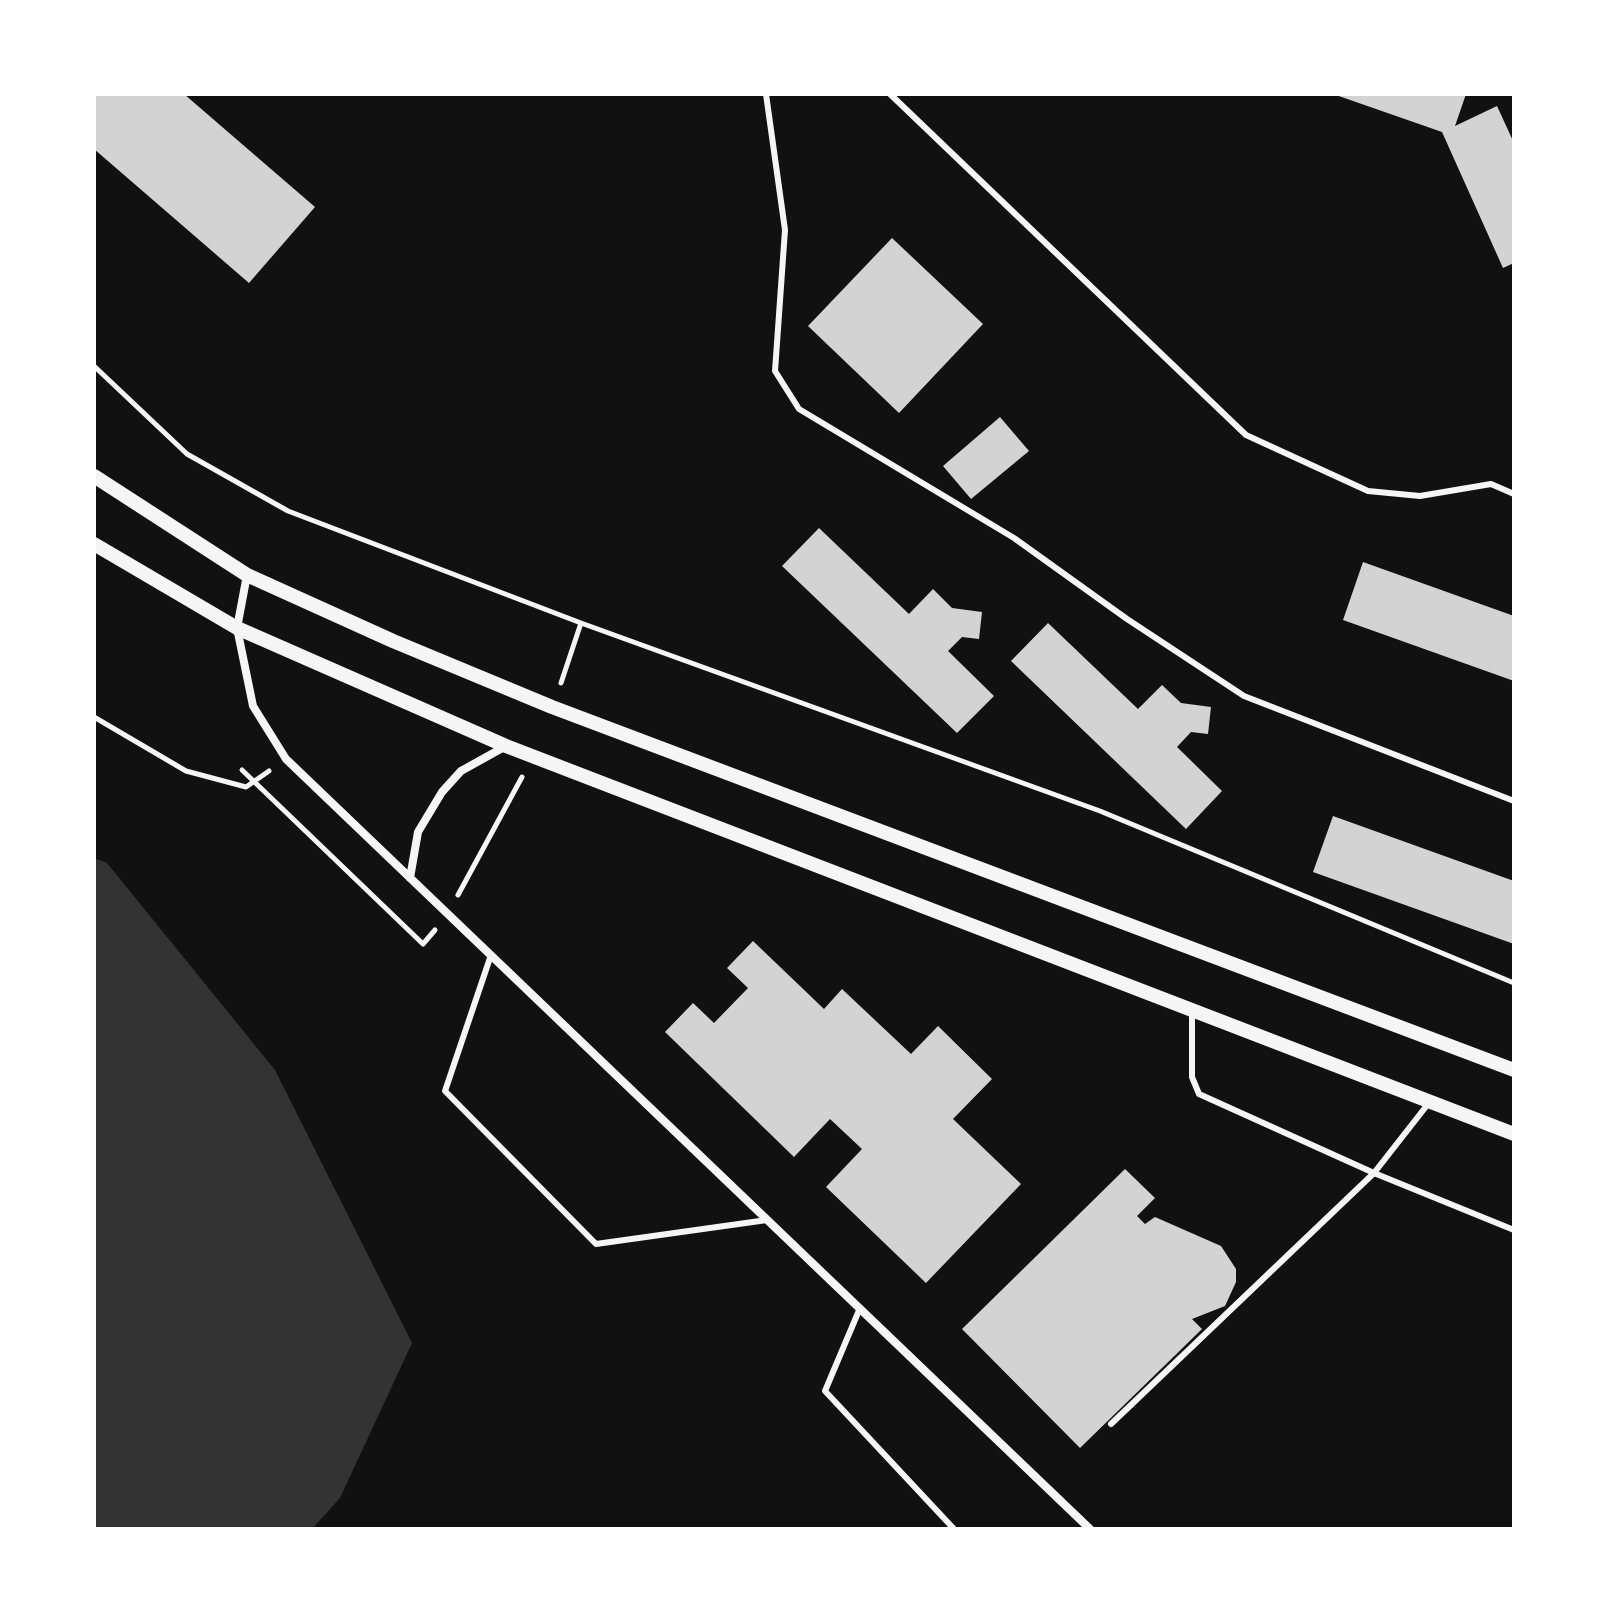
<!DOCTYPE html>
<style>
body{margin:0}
#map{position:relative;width:1608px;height:1623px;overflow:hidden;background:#111;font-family:Rubik,sans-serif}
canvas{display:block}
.frame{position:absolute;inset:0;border:96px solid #fff;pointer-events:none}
</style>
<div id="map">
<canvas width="1608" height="1623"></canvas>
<div class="frame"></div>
</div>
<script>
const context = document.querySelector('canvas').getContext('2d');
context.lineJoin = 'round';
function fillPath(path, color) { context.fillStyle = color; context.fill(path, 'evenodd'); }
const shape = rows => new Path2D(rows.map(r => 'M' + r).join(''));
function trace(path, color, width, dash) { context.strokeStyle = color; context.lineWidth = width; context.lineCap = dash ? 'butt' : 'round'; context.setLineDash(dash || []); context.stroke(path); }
const water = shape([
 [94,858,107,863,275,1070,412,1343,340,1498,312,1529,94,1529]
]);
const building = shape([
 [94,94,184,94,315,207,249,283,94,149],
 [1333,94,1466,94,1455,126,1497,106,1514,143,1514,263,1503,268,1442,132],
 [892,238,983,324,899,413,808,326],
 [1000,417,1029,451,971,499,943,466],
 [819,528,909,614,933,589,952,608,982,612,979,639,962,637,948,651,994,696,957,733,782,566],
 [1363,562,1514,616,1514,681,1343,620],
 [1048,623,1138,709,1162,685,1181,703,1211,707,1208,734,1191,732,1177,747,1222,791,1186,829,1011,661],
 [1333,816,1514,881,1514,944,1313,872],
 [753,941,824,1009,842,989,911,1054,938,1026,992,1079,953,1119,1021,1184,926,1283,826,1187,862,1149,830,1119,794,1157,665,1032,693,1003,714,1023,748,988,727,968],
 [1125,1169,1155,1198,1137,1216,1145,1224,1155,1217,1221,1246,1236,1269,1236,1282,1225,1306,1192,1319,1202,1329,1080,1448,962,1329]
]);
const path = shape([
 [94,366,187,454,288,511,581,623,1100,811,1514,983],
 [561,683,581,623],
 [94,717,186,771,246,787,269,771],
 [242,770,423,944,435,930],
 [458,895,522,777]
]);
const service = shape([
 [766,94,785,230,775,371,799,409,1014,538,1127,619,1244,696,1514,801],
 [890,94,1246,435,1368,491,1420,496,1491,484,1514,494],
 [491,955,445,1091,596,1244,767,1220],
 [1192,1011,1192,1077,1199,1094,1374,1173,1428,1104],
 [860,1308,825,1391,954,1529],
 [1111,1424,1374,1173,1514,1230]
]);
const minor = shape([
 [247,575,237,628,253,706,286,759,1090,1529],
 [410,878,418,832,442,792,461,771,506,746]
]);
const tertiary = shape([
 [94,476,247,575,393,641,552,707,1514,1070],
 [94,544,237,628,506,746,1514,1134]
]);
fillPath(water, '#333');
fillPath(building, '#d3d3d3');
trace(path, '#f5f5f5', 5);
trace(service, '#f5f5f5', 6);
trace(minor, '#f5f5f5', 8);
trace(tertiary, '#f5f5f5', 14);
</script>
